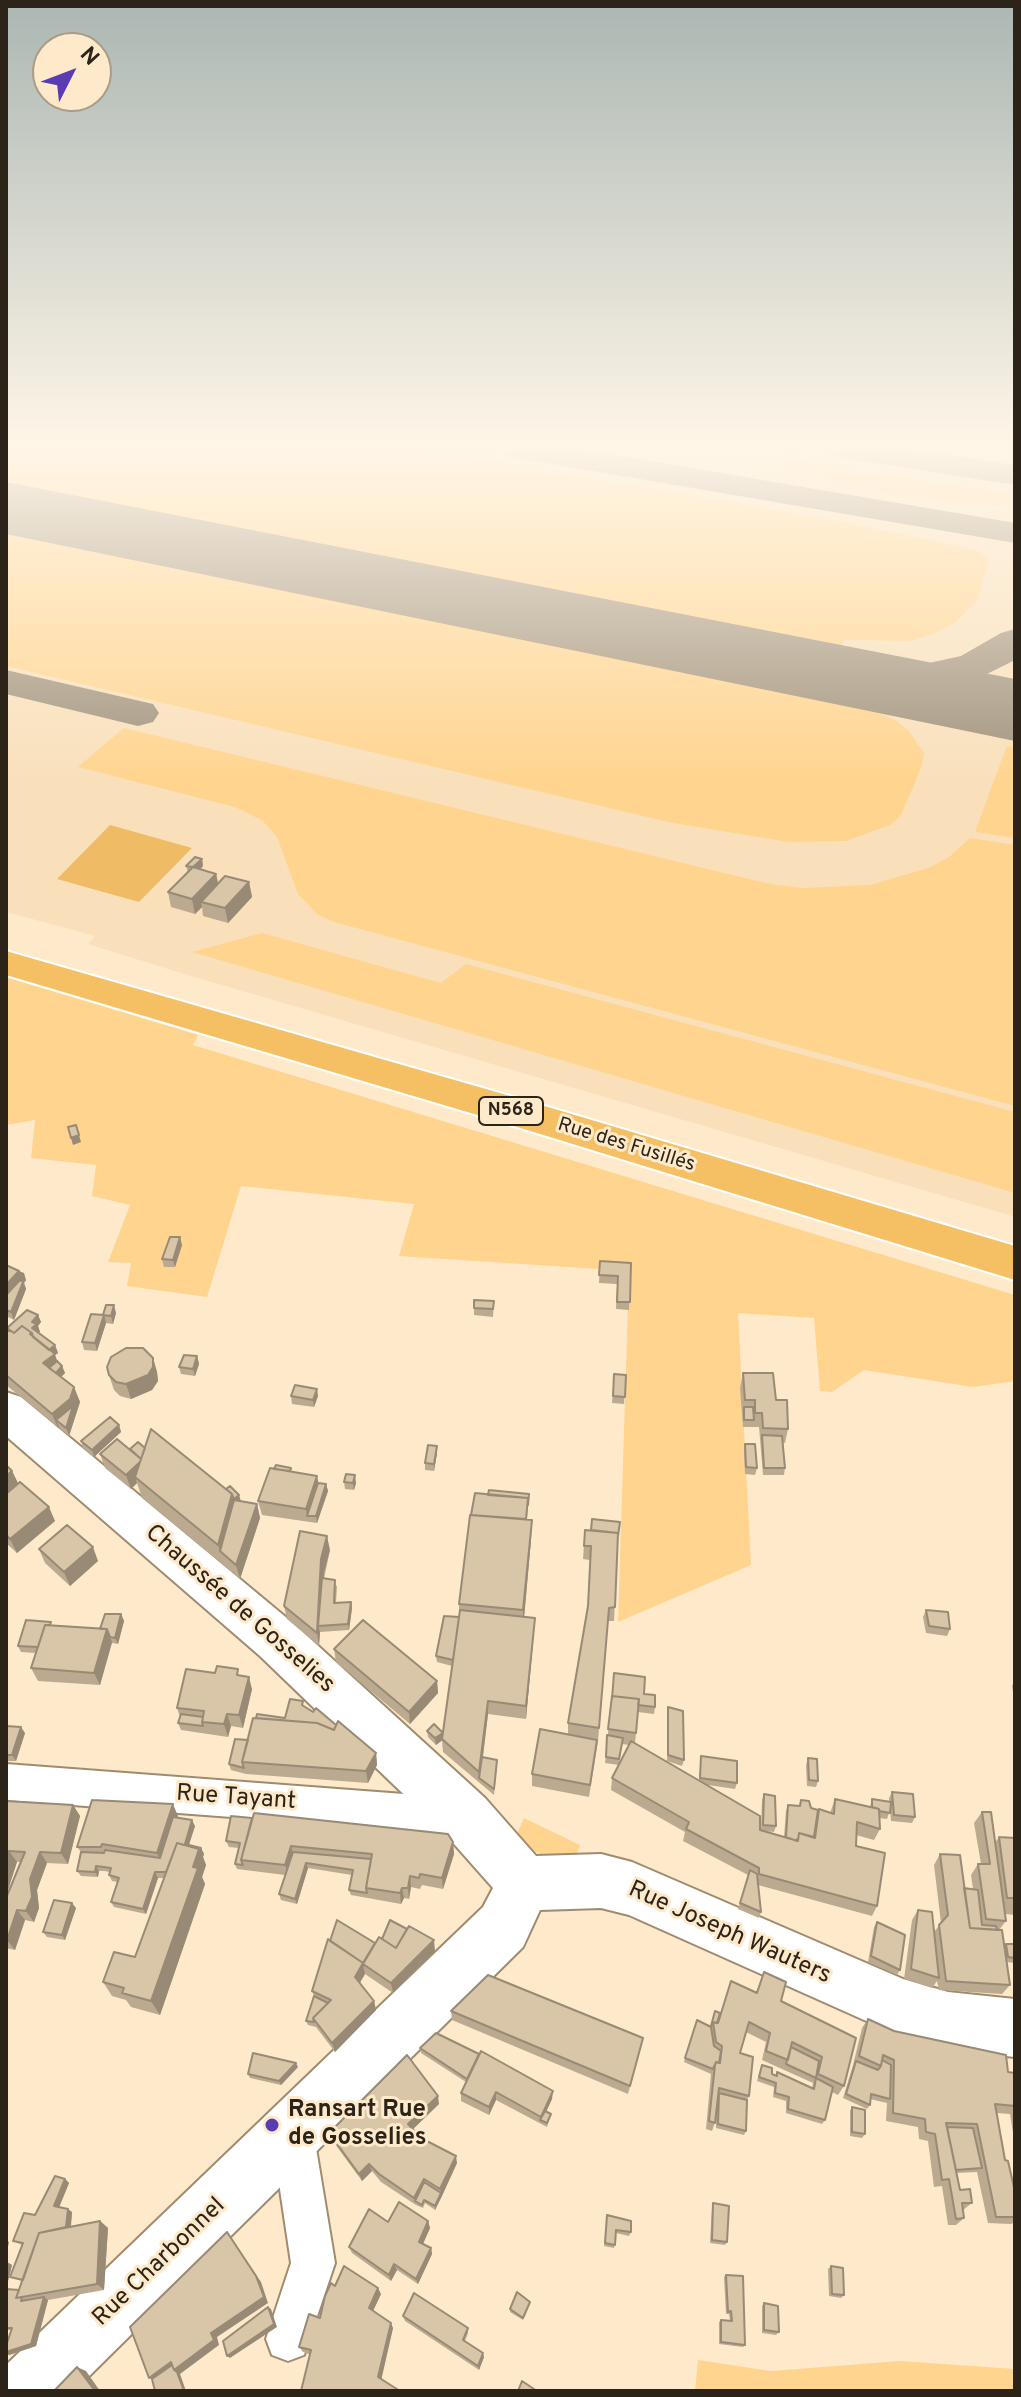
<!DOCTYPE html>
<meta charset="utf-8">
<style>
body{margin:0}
#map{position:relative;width:1021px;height:2397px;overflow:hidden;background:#feeacb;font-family:Overpass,sans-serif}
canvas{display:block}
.frame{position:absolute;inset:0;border:8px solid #2c2419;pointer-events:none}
.north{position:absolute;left:32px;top:32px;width:80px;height:80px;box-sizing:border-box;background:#feeacb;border:2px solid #aa9b84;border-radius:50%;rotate:48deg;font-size:22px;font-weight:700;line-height:32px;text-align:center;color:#2c2419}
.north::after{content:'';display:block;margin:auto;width:28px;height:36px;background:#593bb3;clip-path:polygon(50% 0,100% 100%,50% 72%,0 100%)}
</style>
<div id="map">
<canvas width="1021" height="2397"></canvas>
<div class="frame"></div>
<div class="north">N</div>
</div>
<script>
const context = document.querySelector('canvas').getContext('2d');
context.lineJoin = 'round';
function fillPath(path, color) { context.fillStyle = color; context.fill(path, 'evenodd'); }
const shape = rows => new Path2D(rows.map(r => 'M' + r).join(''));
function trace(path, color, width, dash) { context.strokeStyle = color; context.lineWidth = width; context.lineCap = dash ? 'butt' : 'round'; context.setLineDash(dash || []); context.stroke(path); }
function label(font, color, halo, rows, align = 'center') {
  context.font = font + ' Overpass,sans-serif'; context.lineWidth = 6; context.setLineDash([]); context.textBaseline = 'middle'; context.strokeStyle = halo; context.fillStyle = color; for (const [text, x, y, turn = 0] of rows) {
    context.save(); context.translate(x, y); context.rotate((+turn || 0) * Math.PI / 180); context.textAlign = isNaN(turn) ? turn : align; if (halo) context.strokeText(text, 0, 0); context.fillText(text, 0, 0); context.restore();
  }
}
const built = shape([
 [6,448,1015,448,1015,1217,184,974,88,944,95,936,6,912]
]);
const green = shape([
 [9,448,417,448,855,524,979,551,989,559,977,600,956,622,936,633,911,641,844,640,841,650,35,492,6,480,6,450],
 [786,459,1011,494,1015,495,1015,502,997,506,891,494,795,472,782,465],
 [6,530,862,705,897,721,909,731,924,753,921,768,901,815,890,825,846,841,789,842,673,823,6,666],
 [124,728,770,884,802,888,870,885,928,868,949,857,970,838,1015,845,1015,1106,334,922,318,915,298,894,277,837,263,821,235,807,78,767],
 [1007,746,1015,747,1015,838,975,832],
 [262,933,441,983,466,964,1015,1112,1015,1193,192,952],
 [6,977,198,1035,193,1045,1015,1295,1015,1381,973,1387,864,1370,832,1392,820,1391,814,1318,738,1313,751,1565,618,1622,629,1271,399,1256,414,1204,241,1186,207,1297,127,1286,131,1263,108,1262,130,1205,92,1196,96,1165,31,1158,35,1120,6,1125],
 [524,1818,580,1845,577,1854,543,1855,527,1848,516,1836],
 [698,2360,771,2371,900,2361,1015,2369,1015,2391,695,2391]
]);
const water = shape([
 [110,825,192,848,139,902,57,879]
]);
const taxiway = shape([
 [501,448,575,448,1015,523,1015,543,517,458,506,455,501,448],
 [827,448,906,448,1015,465,1015,485,843,458,832,455,827,448],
 [6,496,34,504,39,511,34,518,22,521,6,517,6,496],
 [1015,629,1015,660,987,674,920,689,857,688,781,674,775,666,781,658,795,654,857,664,920,665,961,656,1001,633,1015,629],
 [6,670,153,704,159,713,153,722,138,726,6,694,6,670]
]);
const runway = shape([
 [6,482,1015,679,1015,741,6,534,6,482]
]);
const street = shape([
 [6,1764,457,1798,470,1803,475,1816,470,1829,457,1834,6,1800,6,1764],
 [293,2115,308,2121,314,2136,335,2263,304,2355,288,2361,272,2355,266,2339,291,2263,272,2136,278,2121,293,2115]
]);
const secondary = shape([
 [6,1392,21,1397,294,1624,485,1798,536,1856,601,1854,632,1862,903,1979,948,1992,1015,1999,1015,2057,948,2050,900,2036,629,1915,601,1908,540,1910,523,1947,74,2391,6,2391,6,2365,483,1907,493,1888,447,1836,260,1656,6,1436,6,1392]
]);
const highway = shape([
 [6,951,531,1102,1015,1246,1015,1280,501,1122,6,975,6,951]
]);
const wall = shape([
 [202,859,203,866,200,869,216,874,218,883,249,882,252,897,228,923,203,916,202,907,195,914,171,907,168,892,188,873,186,866],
 [182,1245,175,1267,164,1267,162,1259],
 [600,1261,631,1263,629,1310,616,1309,617,1284,599,1283],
 [6,1265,26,1280,24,1283,26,1289,14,1320,6,1316],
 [494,1301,493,1317,474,1315,474,1308],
 [116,1313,113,1324,106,1323,97,1351,84,1350,82,1342,103,1315],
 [38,1315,41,1322,38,1326,40,1332,38,1333,55,1345,58,1353,55,1355,57,1361,62,1366,65,1373,61,1377,74,1387,80,1402,69,1436,6,1385,6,1333,8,1331,7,1328],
 [197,1356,199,1364,195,1376,181,1374,179,1367],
 [153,1358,157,1372,158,1381,152,1390,131,1399,120,1396,114,1390,109,1375],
 [743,1373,776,1400,788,1429,785,1443,783,1443,785,1468,784,1475,763,1475,759,1427,743,1427,740,1388],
 [614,1374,626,1375,624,1404,612,1403],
 [291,1396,318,1396,314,1407,292,1404],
 [119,1425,121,1432,94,1457,83,1448,81,1441],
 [745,1444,757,1468,755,1475,745,1474,744,1451],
 [437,1446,437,1453,434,1471,425,1470,425,1463],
 [145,1448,239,1495,241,1502,257,1504,260,1518,240,1579,142,1498,137,1483,131,1489,105,1468,100,1454],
 [6,1465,12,1471,18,1484,55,1521,17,1553,6,1543],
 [291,1468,292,1472,318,1483,326,1484,328,1491,317,1523,262,1515,258,1501,274,1469],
 [344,1482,356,1483,354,1490,345,1489],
 [529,1494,527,1519,531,1540,524,1617,535,1618,526,1719,488,1714,483,1757,497,1766,494,1795,443,1752,442,1740,436,1745,428,1737,427,1731,443,1732,452,1666,437,1662,436,1656,459,1617,459,1604,471,1515,488,1495],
 [585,1530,618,1539,614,1621,608,1621,598,1741,589,1797,532,1786,532,1774,568,1734,568,1723,588,1609,590,1560,583,1559],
 [39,1549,98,1561,70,1586,45,1563],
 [330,1550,324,1579,337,1586,336,1603,351,1602,352,1608,349,1630,320,1632,319,1646,287,1619,284,1606],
 [926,1610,950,1629,947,1636,926,1633,923,1617],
 [121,1614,124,1621,118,1644,112,1643,100,1685,38,1681,31,1668,36,1653,21,1652,18,1646,53,1625,100,1629],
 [334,1649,437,1681,438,1693,410,1724,336,1662],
 [614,1673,644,1694,655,1707,654,1714,638,1712,635,1743,699,1780,701,1756,737,1783,735,1789,708,1785,760,1830,761,1830,762,1800,764,1794,776,1826,774,1832,764,1831,784,1837,786,1811,788,1805,799,1806,801,1800,811,1808,830,1813,835,1799,870,1807,872,1799,889,1802,889,1798,892,1792,915,1817,912,1823,891,1821,890,1810,887,1819,879,1818,880,1829,874,1840,856,1835,856,1846,877,1906,872,1916,758,1885,761,1912,759,1918,738,1909,748,1875,683,1841,685,1832,611,1790,612,1778,629,1745,622,1744,619,1765,605,1763],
 [240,1675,252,1689,243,1728,231,1726,228,1737,181,1730,178,1723,180,1717,177,1708],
 [1015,1680,1015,1704,1012,1686],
 [305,1707,336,1725,376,1753,377,1765,368,1783,246,1774,231,1770,229,1764,248,1740],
 [668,1707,684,1760,682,1766,667,1761],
 [6,1726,25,1733,16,1761,6,1761],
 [808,1758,818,1781,816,1787,807,1786,806,1765],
 [6,1801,73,1805,80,1816,68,1864,47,1863,37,1890,39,1908,34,1922,25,1920,15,1950,6,1948,6,1898,20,1862,17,1862,6,1896],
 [982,1812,995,1843,999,1837,1015,1838,1015,1915,1005,1914,1006,1921,999,1930,1004,1946,1006,1944,1015,1944,1015,1963,1007,1962,1010,1985,1002,1994,939,1990,937,1981,932,1988,904,1979,912,1920,918,1910,934,1932,941,1923,934,1865,940,1854,964,1888,973,1889,971,1875,978,1864,981,1864,974,1823],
 [178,1816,177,1818,195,1826,189,1845,201,1848,204,1854,203,1857,206,1865,202,1877,205,1884,160,2015,131,2007,126,2000,112,1996,103,1982,135,1957,164,1878,158,1878,146,1914,114,1907,111,1902,117,1882,112,1881,109,1875,110,1872,104,1871,99,1871,98,1877,81,1876,77,1871,81,1852,77,1847],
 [226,1841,453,1842,454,1854,443,1889,422,1885,420,1889,411,1887,409,1899,404,1898,401,1904,351,1895,349,1890,352,1875,308,1868,297,1904,281,1900,279,1894,285,1875,237,1869,235,1864,239,1848,229,1847],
 [76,1908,65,1940,47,1937,43,1932],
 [877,1922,900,1970,897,1975,868,1962,874,1927],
 [382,1939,435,1951,393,1993,365,1974,360,1983,374,2001,376,2010,335,2052,316,2027,308,2025,306,2021,314,1996,312,1991,330,1941,375,1943],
 [764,1972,781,2001,844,2086,838,2095,832,2092,825,2120,822,2124,786,2113,786,2101,773,2097,774,2087,757,2081,762,2065,772,2074,776,2075,777,2072,812,2088,813,2083,762,2060,766,2042,746,2032,740,2053,749,2096,747,2100,746,2131,744,2135,716,2128,716,2119,712,2131,706,2129,711,2074,684,2062,697,2020,711,2026,720,2013,756,1992],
 [451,2011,643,2038,628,2094,452,2020],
 [868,2019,894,2031,1008,2072,1015,2073,1015,2145,1010,2114,997,2113,1005,2160,1015,2192,1015,2222,1011,2224,988,2223,977,2172,957,2173,960,2190,972,2203,963,2210,964,2218,956,2225,948,2225,942,2186,934,2187,928,2141,919,2139,918,2127,886,2121,887,2103,870,2099,870,2105,867,2109,843,2098,853,2065,862,2028],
 [420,2048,552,2099,546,2111,551,2114,547,2127,496,2100,489,2115,461,2101,461,2093,466,2082,421,2053],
 [298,2067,281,2085,250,2078,248,2074],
 [439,2104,413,2129,421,2138,457,2163,435,2210,425,2203,423,2208,416,2205,381,2182,372,2171,362,2181,332,2140,329,2133],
 [852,2107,865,2134,862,2138,850,2136,850,2111],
 [65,2179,69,2183,59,2207,72,2212,71,2227,100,2221,108,2228,104,2290,48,2300,36,2346,9,2355,6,2353,6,2346,11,2330,6,2330,6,2262,12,2265,6,2289,19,2290,22,2281,10,2277,22,2245,13,2241],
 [713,2203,727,2242,725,2245,710,2243,712,2207],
 [607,2218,631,2232,629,2236,616,2233,614,2248,604,2246],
 [428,2221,430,2228,423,2244,431,2248,432,2254,418,2284,397,2270,391,2281,352,2253,349,2247,388,2222],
 [831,2266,844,2295,841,2298,829,2296,828,2269],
 [726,2275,745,2345,743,2347,719,2344,719,2322,721,2320,730,2321,729,2314,726,2314,724,2277],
 [335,2286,381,2294,373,2311,393,2328,381,2379,303,2352,299,2347,320,2318],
 [530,2302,523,2320,510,2312,510,2309],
 [764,2303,779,2332,776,2335,762,2333,762,2306],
 [403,2316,468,2328,468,2333,465,2341,484,2357,479,2370,405,2321]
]);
const shadedWall = shape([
 [202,859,203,866,195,875,193,867],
 [216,874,219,888,201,902,202,907,195,914,192,899],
 [249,882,252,897,228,923,225,908],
 [79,1135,81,1142,73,1145,71,1138],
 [180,1237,182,1245,175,1267,173,1260],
 [19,1271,24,1273,26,1280,24,1283,26,1289,14,1320,11,1312,6,1306,6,1285],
 [114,1305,116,1313,113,1324,111,1316],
 [38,1315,41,1322,38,1326,40,1332,35,1336,32,1328,32,1322],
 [104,1315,106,1323,97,1351,95,1343],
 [55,1345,58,1353,55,1355,60,1368,62,1366,65,1373,55,1383,52,1375,43,1363,46,1352],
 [197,1356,199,1364,195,1376,193,1369],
 [153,1358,157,1372,158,1381,152,1390,131,1399,126,1384],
 [74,1387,80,1402,69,1436,66,1428,56,1420,59,1427,58,1428,52,1414],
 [317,1389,318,1396,314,1407,313,1400],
 [119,1425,121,1432,94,1457,92,1450],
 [437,1446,437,1453,434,1471,434,1464],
 [143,1460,135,1477,137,1483,131,1489,126,1475],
 [12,1471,19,1485,6,1495,6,1476],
 [355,1475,356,1483,354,1490,353,1483],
 [317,1476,320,1490,307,1516,306,1509],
 [326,1484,328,1491,317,1523,316,1516],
 [232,1494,239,1495,241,1502,220,1551,218,1545],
 [257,1504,260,1518,240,1579,236,1565],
 [49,1507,55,1521,17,1553,10,1539],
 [532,1520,531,1540,523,1630,523,1610],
 [327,1536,330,1550,324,1572,321,1626,318,1626,320,1632,319,1646,317,1633,321,1559],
 [93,1547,98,1561,70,1586,64,1572],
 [351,1602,352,1608,349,1630,348,1624],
 [121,1614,124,1621,118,1644,115,1638],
 [535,1618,534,1631,526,1719,526,1706],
 [107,1629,112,1642,100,1685,94,1673],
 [249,1677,252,1689,243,1728,239,1715],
 [437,1681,438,1693,410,1724,409,1712],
 [488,1701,488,1714,480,1779,479,1772],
 [227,1714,231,1726,228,1737,224,1724],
 [21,1727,25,1733,16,1761,12,1755],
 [443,1733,444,1739,436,1745,435,1738],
 [376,1753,377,1765,368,1783,366,1771],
 [173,1804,178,1816,162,1864,157,1853],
 [73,1805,80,1816,68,1864,61,1853],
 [192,1820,195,1826,187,1850,185,1844],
 [453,1842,454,1854,443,1889,442,1878],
 [291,1846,294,1858,289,1876,285,1865],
 [201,1848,204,1854,203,1857,206,1865,202,1877,205,1884,160,2015,151,2001,193,1867,199,1849],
 [9,1851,17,1862,6,1896,6,1860],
 [40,1852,47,1863,37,1890,39,1908,34,1922,26,1911,30,1879],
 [306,1863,308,1868,297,1904,295,1899],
 [96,1866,99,1871,98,1877,95,1872],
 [155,1872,158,1878,146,1914,143,1909],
 [410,1876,411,1887,409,1899,408,1888],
 [402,1888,404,1898,401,1904,400,1893],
 [72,1903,76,1908,65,1940,62,1935],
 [17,1910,25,1920,15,1950,7,1940],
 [434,1940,435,1951,393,1993,391,1983],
 [363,1964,365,1974,357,1987,355,1977],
 [374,2001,376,2010,335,2052,332,2043],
 [296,2063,298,2067,281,2085,279,2081],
 [553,2091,552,2099,542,2121,540,2120,541,2117],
 [496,2092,496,2100,489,2115,489,2107],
 [438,2096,439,2104,410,2132,408,2124],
 [456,2156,457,2163,442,2196,440,2189],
 [369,2164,372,2171,362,2181,359,2174],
 [65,2179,69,2183,58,2210,54,2206],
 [424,2179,425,2186,415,2201,414,2198],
 [441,2193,442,2196,435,2210,435,2206],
 [68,2209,72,2212,70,2234,66,2231],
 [100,2221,108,2228,104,2290,97,2284],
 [428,2221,430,2228,421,2248,419,2242],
 [227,2232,261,2282,268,2303,217,2337,219,2345,180,2374,186,2391,156,2381,149,2378,211,2333],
 [6,2240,9,2242,6,2256],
 [431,2248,432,2254,418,2284,416,2279],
 [7,2262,12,2265,6,2289,6,2314,6,2268],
 [394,2264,397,2270,391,2281,389,2275],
 [378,2288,381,2294,372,2313,369,2308],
 [44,2297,48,2300,36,2346,9,2355,6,2353],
 [268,2307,271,2309,277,2327,230,2358,227,2356],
 [391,2323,393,2328,381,2381,378,2377],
 [483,2353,484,2357,479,2370,478,2366],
 [77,2367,86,2371,100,2391,95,2391]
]);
const building = shape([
 [195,857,202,859,193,867,186,866,195,857],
 [193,867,216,874,192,899,168,892,193,867],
 [225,876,249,882,225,908,201,902,225,876],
 [76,1125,79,1135,71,1138,68,1127,76,1125],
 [170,1237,180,1237,173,1260,162,1259,170,1237],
 [600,1261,631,1263,630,1302,617,1302,618,1276,599,1275,600,1261],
 [6,1265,19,1271,6,1285,6,1265],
 [20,1280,23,1282,11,1312,6,1310,6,1295,20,1280],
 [474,1300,494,1301,493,1309,474,1308,474,1300],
 [106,1305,114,1305,111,1316,103,1315,106,1305],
 [27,1310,38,1315,32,1322,37,1324,32,1328,55,1345,49,1350,33,1337,32,1333,22,1326,14,1333,7,1328,27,1310],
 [91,1314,104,1315,95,1343,82,1342,91,1314],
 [22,1326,32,1333,30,1334,55,1354,43,1363,74,1387,70,1399,52,1414,6,1375,6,1333,9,1330,14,1333,22,1326],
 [126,1348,143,1348,153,1358,153,1367,148,1375,126,1384,116,1382,109,1375,107,1367,111,1357,126,1348],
 [184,1355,197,1356,193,1369,179,1367,184,1355],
 [57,1361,62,1366,56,1373,49,1368,57,1361],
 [743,1373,773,1373,776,1400,787,1400,788,1429,763,1428,762,1413,755,1413,755,1400,745,1400,743,1373],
 [614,1374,626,1375,625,1397,613,1396,614,1374],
 [295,1385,317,1389,313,1400,291,1396,295,1385],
 [73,1406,66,1428,56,1420,73,1406],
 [744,1407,753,1407,754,1420,744,1420,744,1407],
 [110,1417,119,1425,92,1450,81,1441,110,1417],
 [151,1429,232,1494,218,1545,135,1477,151,1429],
 [762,1435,782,1436,785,1468,764,1468,762,1435],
 [117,1439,141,1459,140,1462,126,1475,100,1454,117,1439],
 [138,1442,145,1448,141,1459,130,1449,138,1442],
 [745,1444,755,1444,757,1468,746,1467,745,1444],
 [428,1445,437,1446,434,1464,425,1463,428,1445],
 [6,1465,12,1471,6,1476,6,1465],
 [276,1465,291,1468,290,1471,274,1469,276,1465],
 [270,1468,317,1476,306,1509,258,1501,270,1468],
 [346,1474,355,1475,353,1483,344,1482,346,1474],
 [20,1482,49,1507,10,1539,6,1535,6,1494,20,1482],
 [318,1483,326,1484,316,1516,307,1516,318,1483],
 [230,1486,239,1495,234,1499,232,1494,226,1489,230,1486],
 [489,1490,529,1494,528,1505,528,1498,488,1495,489,1490],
 [475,1493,528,1498,526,1519,471,1515,475,1493],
 [234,1500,257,1504,236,1565,220,1551,234,1500],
 [470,1515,532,1520,523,1610,459,1604,470,1515],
 [592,1519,620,1522,618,1536,618,1533,591,1530,592,1519],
 [67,1525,93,1547,64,1572,39,1549,67,1525],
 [585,1530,618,1533,615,1607,609,1608,599,1728,568,1723,588,1606,591,1546,584,1546,585,1530],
 [300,1531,327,1536,321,1559,317,1633,284,1606,300,1531],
 [322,1578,335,1580,334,1603,351,1602,348,1624,318,1626,322,1578],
 [460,1610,535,1618,526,1706,488,1701,479,1772,442,1739,460,1610],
 [926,1610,948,1612,950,1629,929,1626,926,1610],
 [105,1614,121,1614,115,1638,110,1637,107,1629,100,1629,105,1614],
 [444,1616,459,1617,453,1660,436,1656,444,1616],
 [26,1620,51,1622,50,1625,45,1625,38,1647,18,1646,26,1620],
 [363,1620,437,1681,409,1712,334,1649,363,1620],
 [45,1625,107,1629,94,1673,31,1668,45,1625],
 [217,1666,238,1669,237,1675,249,1677,239,1715,227,1714,224,1724,202,1722,204,1711,177,1708,186,1669,215,1673,217,1666],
 [614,1673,645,1677,644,1694,655,1695,655,1707,638,1705,639,1699,612,1696,612,1699,614,1673],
 [612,1696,639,1699,636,1733,608,1729,612,1696],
 [290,1699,303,1701,302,1705,313,1712,316,1708,336,1725,334,1730,317,1723,256,1718,257,1714,285,1718,290,1699],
 [668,1707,683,1711,684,1760,668,1755,668,1707],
 [181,1714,203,1717,202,1722,203,1726,178,1723,181,1714],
 [253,1718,317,1723,334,1730,338,1721,376,1753,366,1771,242,1762,253,1718],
 [434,1724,443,1733,435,1738,427,1731,434,1724],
 [6,1726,21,1727,12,1755,6,1755,6,1726],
 [540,1729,597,1740,590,1785,532,1774,540,1729],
 [607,1735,623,1738,619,1759,606,1757,607,1735],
 [235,1739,248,1740,242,1762,244,1768,229,1764,235,1739],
 [631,1741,760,1816,760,1830,798,1841,799,1833,815,1838,819,1809,834,1814,835,1799,879,1809,880,1829,857,1822,856,1846,885,1853,877,1906,759,1874,759,1868,686,1829,689,1822,612,1778,631,1741],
 [701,1756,737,1761,737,1783,700,1778,701,1756],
 [482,1757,497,1760,494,1789,479,1778,482,1757],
 [808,1758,817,1759,818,1781,809,1780,808,1758],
 [892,1792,913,1794,915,1817,894,1815,892,1792],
 [764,1794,775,1796,776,1826,763,1825,764,1794],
 [872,1799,891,1802,890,1813,879,1811,879,1809,872,1807,872,1799],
 [92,1800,173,1804,157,1853,102,1844,101,1847,77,1847,92,1800],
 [801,1800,809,1801,811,1808,818,1810,814,1837,799,1833,798,1840,797,1839,797,1841,786,1837,788,1805,800,1806,801,1800],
 [6,1801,73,1805,61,1853,40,1852,30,1879,32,1897,26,1911,17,1910,7,1940,6,1898,25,1852,9,1851,6,1860,6,1801],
 [982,1812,991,1812,1006,1921,986,1919,978,1864,990,1864,982,1812],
 [254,1813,448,1834,453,1842,442,1878,420,1874,419,1878,410,1876,408,1888,402,1888,400,1893,366,1888,372,1854,291,1846,285,1865,241,1860,254,1813],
 [231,1816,252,1818,241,1860,243,1865,235,1864,240,1843,226,1841,231,1816],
 [173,1817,192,1820,185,1844,201,1848,200,1851,199,1849,177,1843,166,1872,155,1872,143,1909,111,1902,119,1878,109,1875,111,1868,96,1866,95,1872,77,1871,81,1852,104,1853,105,1850,160,1858,173,1817],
 [999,1837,1015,1838,1015,1898,1007,1898,999,1837],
 [177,1843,199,1849,193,1867,198,1868,151,2001,122,1993,124,1988,103,1982,114,1952,135,1957,177,1843],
 [293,1852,371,1859,366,1888,367,1893,349,1890,353,1870,306,1863,295,1899,279,1894,293,1852],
 [940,1854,960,1855,970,1928,1002,1930,1010,1985,946,1981,939,1925,948,1915,940,1854],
 [750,1870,757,1874,761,1912,740,1903,750,1870],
 [964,1888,978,1890,982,1925,996,1926,997,1930,970,1928,964,1888],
 [54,1900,72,1903,62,1935,43,1932,54,1900],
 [918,1910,932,1912,939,1978,911,1969,918,1910],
 [337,1920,375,1943,363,1963,330,1941,337,1920],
 [390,1920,407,1929,396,1948,382,1939,390,1920],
 [877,1922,905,1935,900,1970,871,1956,877,1922],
 [409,1926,434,1940,391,1983,363,1964,379,1937,396,1948,409,1926],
 [328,1939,363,1963,355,1977,374,2001,332,2043,313,2018,331,2000,312,1991,328,1939],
 [1006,1944,1015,1944,1015,1958,1008,1957,1006,1944],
 [764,1972,786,1982,781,2001,856,2038,844,2086,818,2074,822,2057,792,2042,788,2060,766,2051,770,2033,749,2022,740,2053,753,2057,749,2096,719,2088,715,2123,709,2121,715,2065,716,2062,720,2063,722,2046,716,2042,713,2022,718,2023,731,1981,757,1993,764,1972],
 [488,1975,643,2038,630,2086,451,2011,488,1975],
 [314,1996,328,2003,313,2018,314,2022,306,2021,314,1996],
 [715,2011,720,2013,717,2023,713,2022,711,2026,715,2011],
 [868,2019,894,2031,1006,2055,1008,2072,1015,2073,1015,2106,995,2104,1005,2160,1008,2161,1015,2192,1015,2217,996,2217,977,2124,946,2123,960,2190,970,2189,972,2203,962,2203,964,2218,956,2219,949,2179,942,2180,935,2134,926,2132,925,2119,893,2113,894,2060,883,2055,881,2066,859,2056,868,2019],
 [697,2020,711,2027,714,2046,721,2051,719,2063,716,2062,713,2069,685,2058,697,2020],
 [436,2033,479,2054,467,2079,420,2048,436,2033],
 [791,2047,819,2061,816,2078,786,2064,791,2047],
 [481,2051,553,2091,541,2117,496,2092,489,2107,461,2093,481,2051],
 [253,2053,296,2063,279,2081,248,2074,253,2053],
 [407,2055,438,2096,408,2124,421,2138,456,2156,440,2189,424,2179,414,2198,379,2174,369,2164,359,2174,329,2133,407,2055],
 [882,2060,891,2065,890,2099,871,2094,870,2105,846,2094,856,2061,878,2070,881,2066,882,2060],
 [762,2065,772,2068,772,2074,777,2076,777,2072,814,2089,816,2078,833,2087,825,2120,788,2109,789,2097,775,2093,776,2083,759,2077,762,2065],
 [719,2093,747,2100,746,2131,718,2124,719,2093],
 [852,2107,865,2110,865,2134,852,2132,852,2107],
 [545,2111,551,2114,547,2123,540,2120,545,2111],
 [947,2127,973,2128,982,2168,956,2170,947,2127],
 [55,2176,65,2179,54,2206,68,2209,66,2227,39,2233,23,2280,10,2277,23,2243,13,2241,24,2213,35,2215,55,2176],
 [424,2182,441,2193,435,2206,424,2200,422,2205,415,2201,424,2182],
 [399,2202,428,2221,419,2242,431,2248,416,2279,394,2264,389,2275,349,2247,369,2209,388,2222,399,2202],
 [713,2203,729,2206,727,2242,712,2240,713,2203],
 [607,2215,631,2221,631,2232,616,2230,615,2245,605,2243,607,2215],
 [100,2221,97,2284,16,2298,39,2233,100,2221],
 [227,2232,256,2276,264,2297,211,2333,214,2340,174,2370,171,2362,149,2378,130,2327,227,2232],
 [344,2266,378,2288,369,2308,391,2323,378,2377,400,2391,301,2391,311,2350,299,2347,309,2314,320,2318,325,2296,331,2283,335,2286,344,2266],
 [831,2266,843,2268,844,2295,832,2294,831,2266],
 [726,2275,743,2276,745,2345,721,2342,721,2320,732,2321,731,2311,728,2312,726,2275],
 [6,2289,19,2290,16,2298,22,2297,21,2301,44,2297,31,2344,6,2352,6,2346,12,2328,6,2328,6,2289],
 [517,2292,530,2302,523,2318,510,2309,517,2292],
 [414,2293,468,2328,463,2340,483,2353,478,2366,403,2316,414,2293],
 [764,2303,778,2306,779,2332,764,2330,764,2303],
 [268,2307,274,2324,227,2356,223,2341,268,2307],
 [172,2365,174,2370,177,2372,184,2391,155,2391,152,2379,172,2365],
 [77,2367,95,2391,54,2391,77,2367],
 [522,2381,537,2391,518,2391,522,2381]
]);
const markers = [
 [272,2125,8,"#593bb3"]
];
const shields = [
 [511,1111,64]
];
const shieldNames = [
 ["N568",511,1111]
];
const streetNames = [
 ["Rue des Fusillés",626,1146,17]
];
const nearStreetnames = [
 ["Chaussée de Gosselies",239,1610,41],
 ["Rue Tayant",236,1799,4],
 ["Rue Joseph Wauters",729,1934,24],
 ["Rue Charbonnel",160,2263,-44]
];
const nearPoinames = [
 ["Ransart Rue",288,2111],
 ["de Gosselies",288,2139]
];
fillPath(built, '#f9e0bb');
fillPath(green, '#ffd48f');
fillPath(water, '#efbb64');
fillPath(taxiway, '#a0927c');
fillPath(runway, '#a0927c');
trace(street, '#9f8c70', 4);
trace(secondary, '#9f8c70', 4);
trace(highway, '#fff', 4);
fillPath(street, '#fff');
fillPath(secondary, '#fff');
fillPath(highway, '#f5bf64');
fillPath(wall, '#bba990');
fillPath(shadedWall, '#988a75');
fillPath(building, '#d9c5a7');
trace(building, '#988a75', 2);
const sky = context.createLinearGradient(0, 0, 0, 784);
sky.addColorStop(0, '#abb7b3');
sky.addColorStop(0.57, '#fff6e8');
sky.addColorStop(1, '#fff6e800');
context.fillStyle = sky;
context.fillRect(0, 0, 1021, 784);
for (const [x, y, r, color] of markers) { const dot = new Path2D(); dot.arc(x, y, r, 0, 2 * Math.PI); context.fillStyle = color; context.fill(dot); trace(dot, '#feeacb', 3); }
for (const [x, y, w] of shields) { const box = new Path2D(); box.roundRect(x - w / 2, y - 14, w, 28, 6); context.fillStyle = '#feeacb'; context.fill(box); trace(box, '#2c2419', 2); }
label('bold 18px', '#2c2419', null, shieldNames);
label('20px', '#2c2419', '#feeacb', streetNames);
label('24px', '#2c2419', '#feeacb', nearStreetnames);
label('bold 24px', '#2c2419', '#feeacb', nearPoinames, 'left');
</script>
